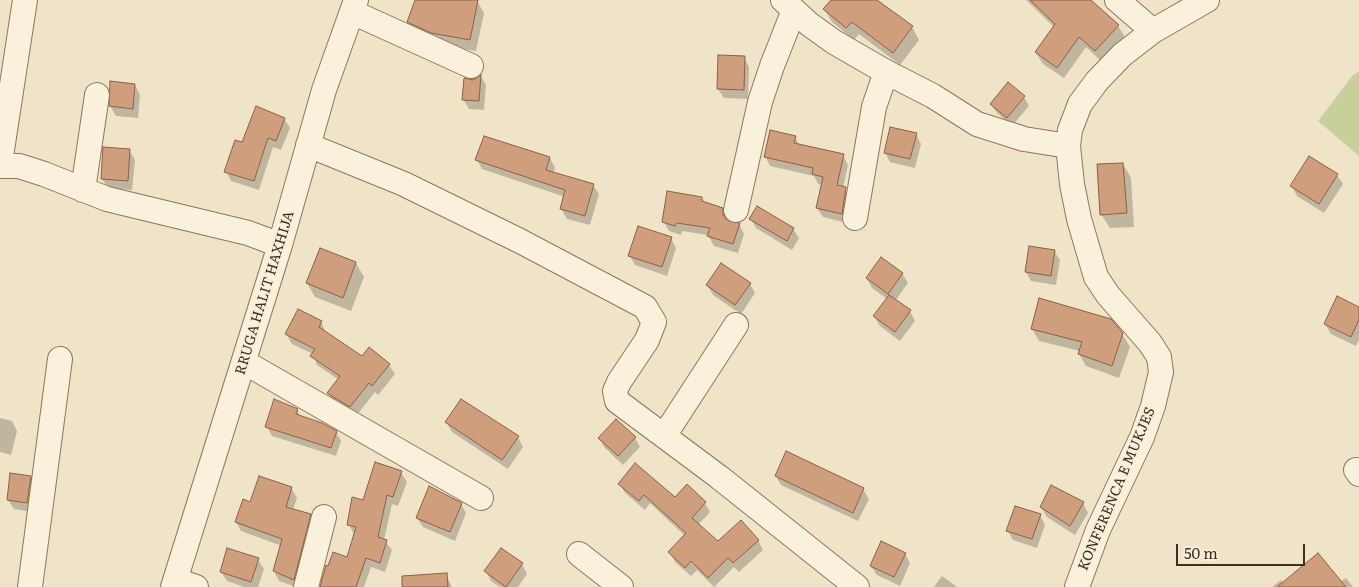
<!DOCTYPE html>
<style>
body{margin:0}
#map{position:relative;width:1359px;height:587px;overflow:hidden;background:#f0e4c8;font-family:Literata,serif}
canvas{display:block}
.scale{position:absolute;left:1176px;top:544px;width:129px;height:22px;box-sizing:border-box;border:2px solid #3d2e20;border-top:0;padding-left:6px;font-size:15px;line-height:18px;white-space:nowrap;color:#3d2e20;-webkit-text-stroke:4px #f7eed8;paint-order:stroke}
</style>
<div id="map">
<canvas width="1359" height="587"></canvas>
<div class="scale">50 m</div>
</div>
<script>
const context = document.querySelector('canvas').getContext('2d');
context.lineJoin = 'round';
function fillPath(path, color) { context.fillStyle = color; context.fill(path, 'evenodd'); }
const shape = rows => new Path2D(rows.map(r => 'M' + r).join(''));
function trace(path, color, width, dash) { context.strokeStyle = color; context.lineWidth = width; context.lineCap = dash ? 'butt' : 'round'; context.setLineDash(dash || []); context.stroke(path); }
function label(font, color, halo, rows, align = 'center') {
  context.font = font + ' Literata,serif'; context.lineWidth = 4; context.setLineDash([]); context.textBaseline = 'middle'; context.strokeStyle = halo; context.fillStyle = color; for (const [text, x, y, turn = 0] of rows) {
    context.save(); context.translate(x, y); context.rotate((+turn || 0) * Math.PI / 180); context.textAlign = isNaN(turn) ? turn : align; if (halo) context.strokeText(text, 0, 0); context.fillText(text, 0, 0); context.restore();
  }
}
const green = shape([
 [1359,71,1359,156,1318,121,1353,75]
]);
const shadow = shape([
 [416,0,477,1,484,13,476,51,439,45,415,34,408,22],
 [832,0,877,0,912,27,919,40,900,65,859,34,854,40,832,22,825,10],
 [1026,0,1090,0,1118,26,1125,37,1102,62,1086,47,1064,78,1043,64,1036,53,1054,27],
 [744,57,749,67,748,99,724,98,718,89],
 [481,76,486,85,484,110,469,109,463,99,473,81],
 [135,85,140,95,138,118,116,116,110,106],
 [1024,97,1029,106,1012,126,997,113,991,104],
 [284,119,290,128,281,150,273,147,259,190,231,181,226,171,243,144],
 [916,134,921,144,915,168,890,162,885,152],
 [485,137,550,158,555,168,553,173,593,185,599,194,590,225,567,219,561,209,565,197,482,169,477,160],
 [795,137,800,146,843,155,848,165,843,188,851,198,847,223,823,217,817,208,823,185,818,184,814,176,770,166,765,156],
 [129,150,135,160,132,190,108,188,102,179],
 [1123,164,1131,178,1134,227,1110,228,1101,214],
 [1337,175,1343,184,1324,213,1297,196,1292,186],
 [702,198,705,204,722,209,728,222,739,224,744,234,738,253,714,246,708,235,682,231,681,235,669,231,664,222],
 [751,219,793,229,799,238,792,250,756,228],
 [671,238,676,248,667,276,635,265,630,256],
 [320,250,356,263,364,277,351,311,315,297,307,283],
 [1054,251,1060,260,1056,285,1031,281,1026,272],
 [902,273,908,283,895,301,910,311,915,321,900,341,880,326,874,316,887,299,872,288,867,279],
 [750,284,755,293,741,314,713,295,707,285],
 [1359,308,1359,340,1356,346,1331,334,1325,324],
 [321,322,326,333,362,358,389,365,395,374,378,395,375,392,356,416,334,402,328,393,339,380,317,365,313,354,292,344,286,334],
 [1032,329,1122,334,1130,347,1119,378,1086,366,1079,354,1080,351,1039,341],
 [297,410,301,417,336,432,341,441,336,456,272,436,267,427],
 [0,418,12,421,17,431,11,455,0,452],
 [446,422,518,437,523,447,508,469,452,432],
 [599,438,635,438,640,447,623,465,605,448],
 [401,473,407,482,398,506,392,504,384,540,392,550,385,572,371,567,364,587,321,587,348,558,354,534,349,525,364,501],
 [776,476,863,489,869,499,858,521,781,485],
 [30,477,35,486,32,512,14,509,8,500],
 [620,484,675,498,705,503,710,512,698,525,718,543,758,540,763,550,739,572,734,567,714,587,697,570,691,576,675,562,670,552,685,536,650,503,645,510,625,493],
 [291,488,297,498,293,510,310,515,315,525,296,587,279,581,274,571,282,546,241,531,236,522],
 [1083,503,1088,513,1075,535,1047,517,1041,507],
 [461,504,466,513,455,541,423,527,417,518],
 [1040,515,1045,525,1037,548,1013,540,1008,531],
 [905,554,910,563,900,586,877,575,871,566],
 [258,560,264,569,258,587,244,587,227,581,221,572],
 [522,564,527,574,518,587,500,587,491,581,486,571],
 [446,575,452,587,416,587],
 [942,576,957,587,934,587],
 [1346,578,1353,587,1272,587,1281,580,1283,583,1340,582]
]);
const building = shape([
 [415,0,478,0,470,40,431,33,407,22,415,0],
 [831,0,877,0,913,26,893,53,852,22,846,28,823,9,831,0],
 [1030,0,1091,0,1119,25,1095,51,1079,37,1057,68,1035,52,1055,24,1030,0],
 [718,55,745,56,744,90,717,89,718,55],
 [481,75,479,101,462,100,464,78,473,80,481,75],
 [110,81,135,84,133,109,109,106,110,81],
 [1008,82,1025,96,1007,118,990,104,1008,82],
 [256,106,285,118,276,141,268,138,254,181,224,172,235,140,242,142,256,106],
 [890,127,917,133,910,159,884,153,890,127],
 [770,130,796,136,794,143,844,154,837,185,846,187,842,214,816,208,823,177,812,174,813,168,764,157,770,130],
 [484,136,550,157,546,170,594,184,585,216,560,209,565,190,475,160,484,136],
 [103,147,130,149,128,181,101,179,103,147],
 [1309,156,1338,174,1319,204,1290,186,1309,156],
 [1123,163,1127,213,1100,215,1097,164,1123,163],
 [667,191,702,197,702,201,723,208,723,215,727,220,740,223,733,244,707,236,710,228,677,223,675,226,662,222,667,191],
 [757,206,794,228,787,241,749,219,757,206],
 [638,226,672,237,662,267,628,256,638,226],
 [1029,246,1055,250,1051,276,1025,272,1029,246],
 [320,248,356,262,343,298,306,283,320,248],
 [881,257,903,273,888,294,866,278,881,257],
 [721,263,751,283,735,305,706,285,721,263],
 [889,295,911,310,895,332,873,316,889,295],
 [1337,296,1359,307,1359,320,1351,337,1324,324,1337,296],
 [1039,298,1111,319,1123,333,1112,366,1078,354,1082,342,1031,329,1039,298],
 [298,309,322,321,319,327,362,356,369,347,390,364,372,386,369,383,350,407,327,393,340,376,310,356,315,349,285,334,298,309],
 [274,399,298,409,296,414,322,423,337,431,331,448,265,427,274,399],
 [461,399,519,436,502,460,445,422,461,399],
 [616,419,636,437,618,456,598,438,616,419],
 [786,451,864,488,853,513,775,476,786,451],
 [375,462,402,471,393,497,387,495,378,537,387,540,380,563,366,558,356,587,320,587,326,565,328,566,333,552,347,557,356,527,347,525,352,497,363,500,375,462],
 [635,463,675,497,687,484,706,502,692,518,718,541,741,520,759,540,733,563,728,558,708,578,691,561,685,568,668,552,686,533,644,495,639,501,618,484,635,463],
 [10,473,31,476,27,503,7,500,10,473],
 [259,476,292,487,286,507,311,514,294,580,273,571,282,539,235,522,243,499,250,502,259,476],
 [1051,485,1084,502,1070,526,1040,507,1051,485],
 [429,486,462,503,450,532,416,518,429,486],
 [1015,506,1041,514,1032,539,1006,531,1015,506],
 [881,541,906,553,894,577,870,566,881,541],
 [227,548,259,558,251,582,220,572,227,548],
 [501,548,523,563,506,587,484,571,501,548],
 [1318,553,1346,587,1277,587,1318,553],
 [447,573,448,587,402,587,402,576,447,573]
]);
const minor = shape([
 [783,0,809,24,834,42,886,72,933,96,977,124,1024,139,1068,146],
 [1117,0,1153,31],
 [352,12,471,66],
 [308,145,404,184,520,241,645,307,654,322,647,340,619,382,615,391,617,401,719,477,857,587],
 [0,163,25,0],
 [0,166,19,166,44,174,107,199,248,233,280,245],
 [83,190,97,95],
 [736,210,760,102,772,66,794,10],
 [855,218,874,107,886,72],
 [244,362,481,498],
 [664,436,736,325],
 [1356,470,1359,474],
 [579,554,621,587],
 [176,580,196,587],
 [30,587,60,359],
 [173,587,280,245,324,90,356,0],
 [306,587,324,517],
 [1077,587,1098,530,1142,437,1153,406,1161,372,1159,357,1150,343,1108,295,1096,277,1079,219,1072,184,1068,146,1070,130,1080,104,1097,81,1122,55,1153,31,1207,0]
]);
const streetNames = [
 ["RRUGA HALIT HAXHIJA",265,293,-73],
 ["KONFERENCA E MUKJES",1117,489,-67]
];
fillPath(green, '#c9cf9b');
fillPath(shadow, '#0003');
fillPath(building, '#cf9f7d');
trace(building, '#8d5f41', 1);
trace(minor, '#8d765c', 26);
trace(minor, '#faf1dc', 24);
label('14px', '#3d2e20', '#f7eed8', streetNames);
</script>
